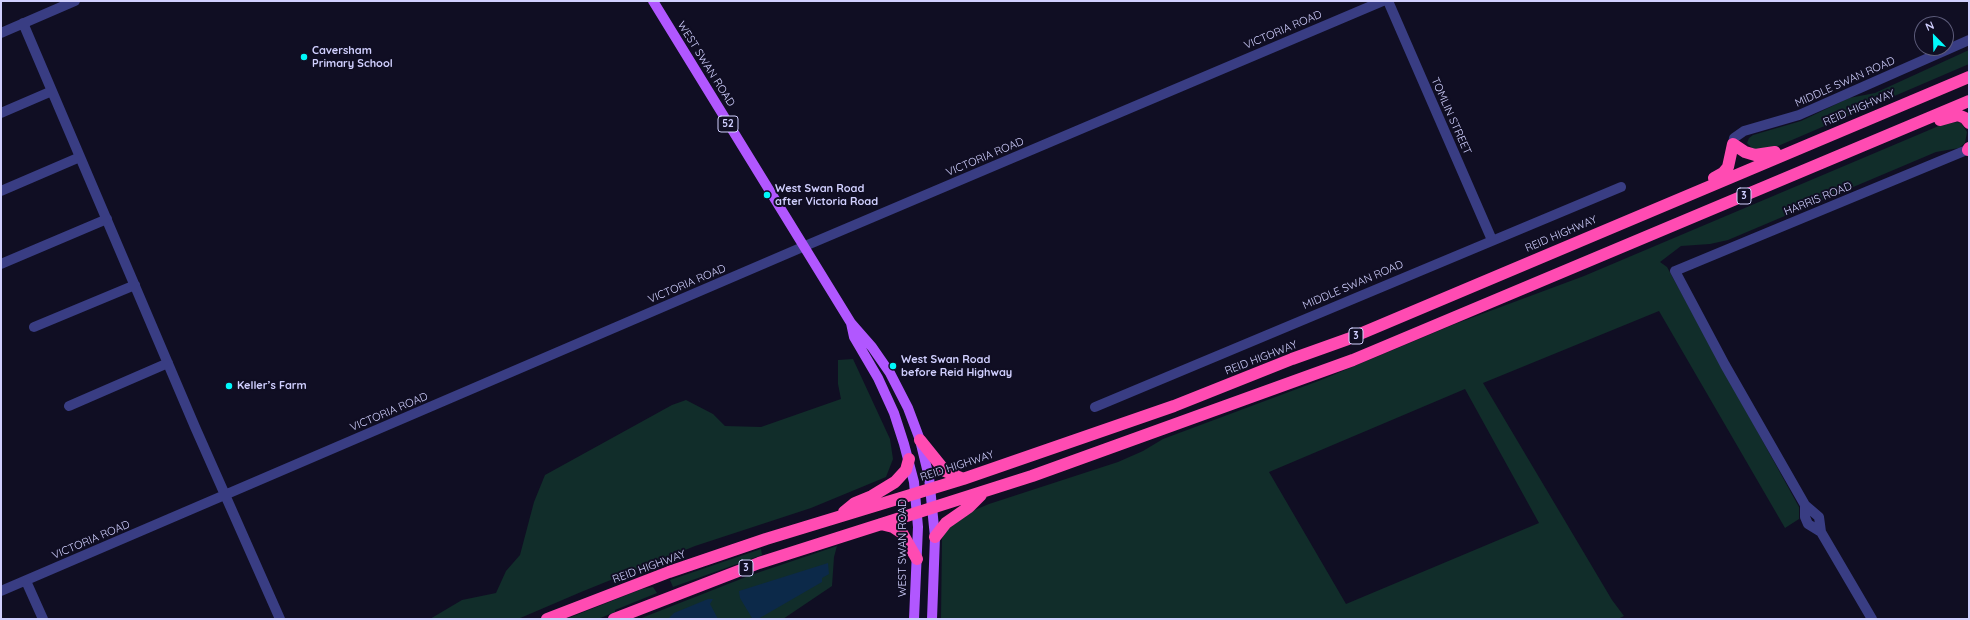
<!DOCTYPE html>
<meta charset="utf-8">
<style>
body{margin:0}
#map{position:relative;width:1970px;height:620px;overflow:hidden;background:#100e23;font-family:Quicksand,sans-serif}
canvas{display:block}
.frame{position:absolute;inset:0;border:2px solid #d1d0ff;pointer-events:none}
.north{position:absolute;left:1914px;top:16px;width:40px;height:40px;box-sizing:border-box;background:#100e23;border:1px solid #5d5c7b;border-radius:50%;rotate:337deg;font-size:11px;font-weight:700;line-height:16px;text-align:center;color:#d1d0ff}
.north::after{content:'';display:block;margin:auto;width:14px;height:18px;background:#00f9fb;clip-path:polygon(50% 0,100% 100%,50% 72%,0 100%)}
</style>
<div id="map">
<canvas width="1970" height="620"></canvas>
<div class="frame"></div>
<div class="north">N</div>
</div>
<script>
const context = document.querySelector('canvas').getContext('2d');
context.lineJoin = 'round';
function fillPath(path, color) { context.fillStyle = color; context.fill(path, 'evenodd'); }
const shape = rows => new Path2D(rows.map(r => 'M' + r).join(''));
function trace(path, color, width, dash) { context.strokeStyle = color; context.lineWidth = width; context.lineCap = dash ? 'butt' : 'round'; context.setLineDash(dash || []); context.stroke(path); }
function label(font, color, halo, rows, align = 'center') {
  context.font = font + ' Quicksand,sans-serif'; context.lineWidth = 4; context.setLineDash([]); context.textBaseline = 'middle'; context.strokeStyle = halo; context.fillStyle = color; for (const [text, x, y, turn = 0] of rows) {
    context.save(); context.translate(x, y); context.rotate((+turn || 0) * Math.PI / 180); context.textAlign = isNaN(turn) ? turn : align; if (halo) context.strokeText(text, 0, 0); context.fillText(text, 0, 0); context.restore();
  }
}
const green = shape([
 [1969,50,1969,64,1778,146,1764,150,1754,150,1747,143,1749,138,1753,135,1801,121,1849,98,1875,93],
 [1957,122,1961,123,1967,132,1965,143,1959,148,1936,152,1728,240,1710,244,1681,246,1660,262,1667,267,1799,507,1799,519,1785,528,1659,311,1483,383,1612,600,1624,616,1618,619,941,619,942,539,945,531,965,514,989,504,1118,462,1143,451,1163,439,1321,380,1455,324,1584,276,1941,125],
 [1465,389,1539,523,1346,604,1269,472],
 [853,359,890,439,893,459,886,477,811,508,695,546,581,592,518,619,430,619,462,600,496,593,506,571,520,555,534,502,545,475,672,405,686,400,713,414,725,426,761,427,841,399,838,384,838,360],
 [837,546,834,557,832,586,783,619,639,619,751,575],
 [761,549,762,555,673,587,670,580],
 [653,587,657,593,615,610,615,612,598,619,566,619,642,589]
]);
const water = shape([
 [828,563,829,574,822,578,822,582,758,619,752,618,740,598,739,591],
 [708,599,713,599,710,604,718,619,668,619,674,613]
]);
const minor = shape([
 [1388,1,1492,240],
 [23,23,195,427,280,619],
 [1,33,75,1],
 [1,113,52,91],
 [1733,144,1734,138,1744,131,1799,115,1969,40],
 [1,191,80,157],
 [1,264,107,219],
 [34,327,135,285],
 [69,406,168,363],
 [1095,407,1621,187],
 [1805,505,1805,517,1808,524,1821,532],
 [26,581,43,619],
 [1,591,805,246,1383,1],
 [1872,619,1821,532,1819,517,1805,505,1725,365,1675,271,1969,149]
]);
const major = shape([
 [653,1,851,323,872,347,890,373,908,408,920,440,929,477,935,537,932,619],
 [851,323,854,337,878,378,894,413,904,444,914,482,918,527,914,619]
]);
const highway = shape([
 [1940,120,1958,115,1965,118,1969,123],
 [1968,150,1969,148],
 [1714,178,1723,173,1728,167,1733,144,1745,152,1755,155,1775,152],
 [920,440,945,471,963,479],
 [844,512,855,503,872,496,895,482,906,470,909,459],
 [881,524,893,527,902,533,917,559],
 [935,537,946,523,969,507,981,495],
 [547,619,669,572,766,539,963,479,1174,406,1292,359,1348,339,1969,77],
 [614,619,759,563,1032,476,1353,360,1969,101]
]);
const markers = [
 [304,57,4,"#00f9fb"],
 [767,195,4,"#00f9fb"],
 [893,366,4,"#00f9fb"],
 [229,386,4,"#00f9fb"]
];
const shields = [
 [728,124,20],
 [1744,196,14],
 [1356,336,14],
 [746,568,14]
];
const shieldNames = [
 ["52",728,124],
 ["3",1744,196],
 ["3",1356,336],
 ["3",746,568]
];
const streetNames = [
 ["VICTORIA ROAD",1283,30,-23],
 ["WEST SWAN ROAD",706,64,58],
 ["MIDDLE SWAN ROAD",1845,82,-24],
 ["REID HIGHWAY",1859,108,-23],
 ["TOMLIN STREET",1451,116,66],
 ["VICTORIA ROAD",985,157,-23],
 ["HARRIS ROAD",1818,199,-22],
 ["REID HIGHWAY",1561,234,-23],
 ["VICTORIA ROAD",687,284,-23],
 ["MIDDLE SWAN ROAD",1353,285,-23],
 ["REID HIGHWAY",1261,358,-21],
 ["VICTORIA ROAD",389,412,-23],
 ["REID HIGHWAY",957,466,-18],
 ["VICTORIA ROAD",91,540,-23],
 ["WEST SWAN ROAD",903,548,-90],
 ["REID HIGHWAY",649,567,-20]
];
const poiNames = [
 ["Caversham",312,51],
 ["Primary School",312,64],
 ["West Swan Road",775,189],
 ["after Victoria Road",775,202],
 ["West Swan Road",901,360],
 ["before Reid Highway",901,373],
 ["Keller’s Farm",237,386]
];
fillPath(green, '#112d2a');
fillPath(water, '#0c2949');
trace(minor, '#393d83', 10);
trace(major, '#b157ff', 10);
trace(highway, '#ff4bb2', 12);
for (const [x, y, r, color] of markers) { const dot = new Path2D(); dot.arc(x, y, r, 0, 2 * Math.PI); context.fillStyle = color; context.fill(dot); trace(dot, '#100e23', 1.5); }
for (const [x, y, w] of shields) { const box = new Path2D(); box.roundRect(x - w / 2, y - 8, w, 16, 3); context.fillStyle = '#100e23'; context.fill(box); trace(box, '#d1d0ff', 1); }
label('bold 10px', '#d1d0ff', null, shieldNames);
label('11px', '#d1d0ff', '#100e23', streetNames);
label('bold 11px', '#d1d0ff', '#100e23', poiNames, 'left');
</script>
